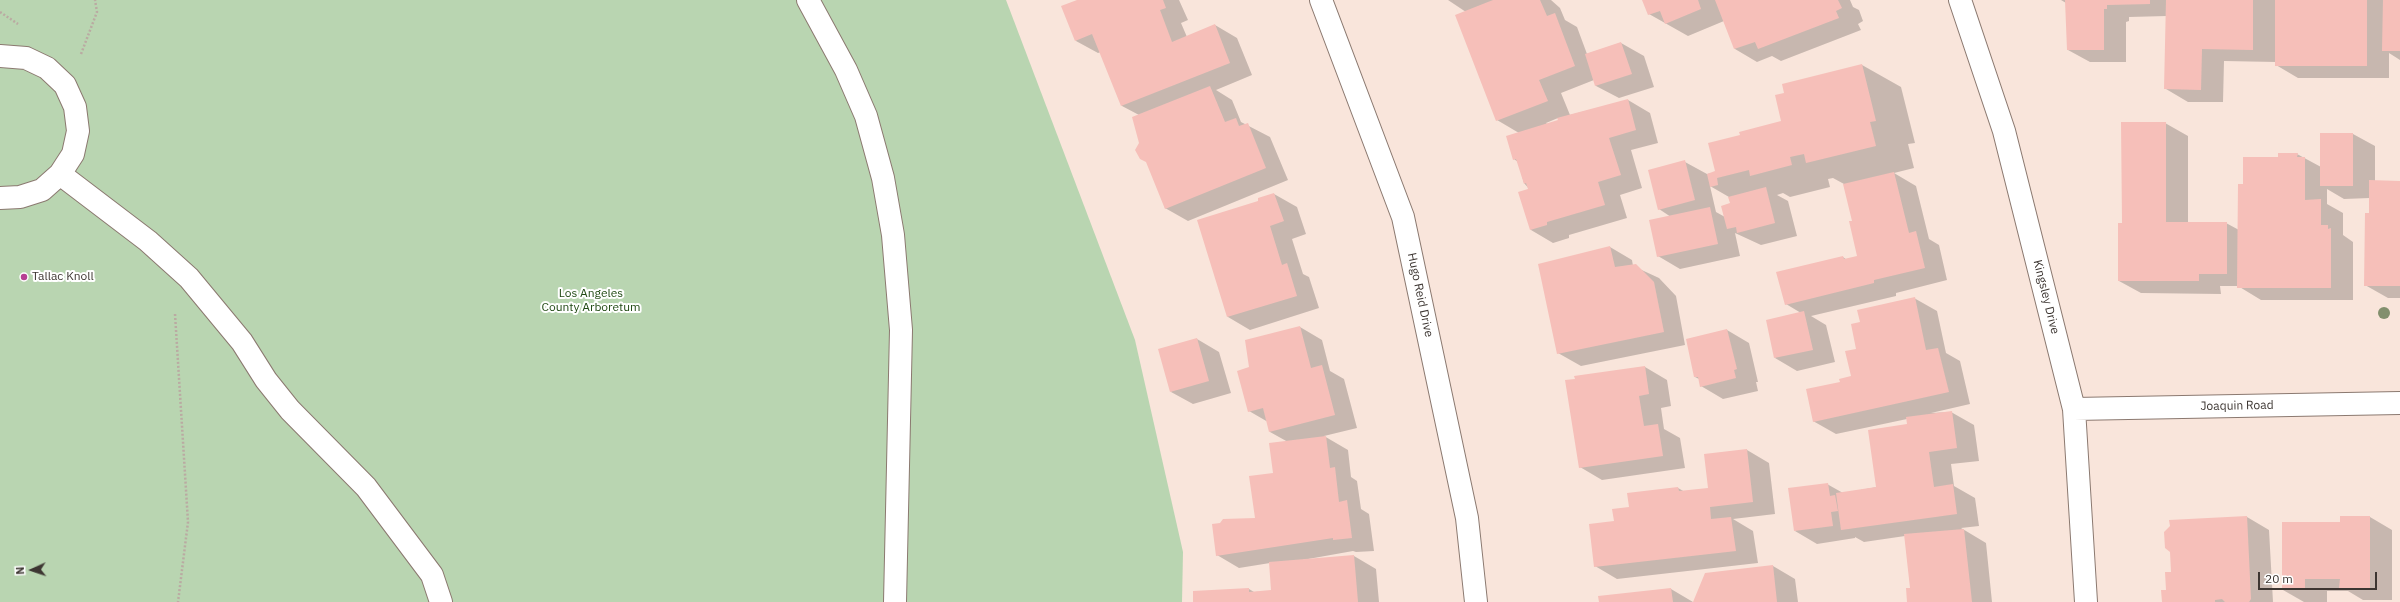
<!DOCTYPE html>
<style>
body{margin:0}
#map{position:relative;width:2400px;height:602px;overflow:hidden;background:#f9e5db;font-family:"IBM Plex Sans",sans-serif}
canvas{display:block}
.north{position:absolute;left:12px;top:550px;width:40px;height:40px;-webkit-text-stroke:3px #fff;paint-order:stroke;rotate:267deg;font-size:11px;font-weight:700;line-height:16px;text-align:center;color:#3d3632}
.north::after{content:'';display:block;margin:auto;width:14px;height:18px;background:#3d3632;clip-path:polygon(50% 0,100% 100%,50% 72%,0 100%)}
.scale{position:absolute;left:2258px;top:572px;width:119px;height:18px;box-sizing:border-box;border:2px solid #3d3632;border-top:0;padding-left:5px;font-size:12px;line-height:14px;white-space:nowrap;color:#3d3632;-webkit-text-stroke:3px #fff;paint-order:stroke}
</style>
<div id="map">
<canvas width="2400" height="602"></canvas>
<div class="north">N</div>
<div class="scale">20 m</div>
</div>
<script>
const context = document.querySelector('canvas').getContext('2d');
context.lineJoin = 'round';
function fillPath(path, color) { context.fillStyle = color; context.fill(path, 'evenodd'); }
const shape = rows => new Path2D(rows.map(r => 'M' + r).join(''));
function trace(path, color, width, dash) { context.strokeStyle = color; context.lineWidth = width; context.lineCap = dash ? 'butt' : 'round'; context.setLineDash(dash || []); context.stroke(path); }
function label(font, color, halo, rows, align = 'center') {
  context.font = font + ' "IBM Plex Sans",sans-serif'; context.lineWidth = 4; context.setLineDash([]); context.textBaseline = 'middle'; context.strokeStyle = halo; context.fillStyle = color; for (const [text, x, y, turn = 0] of rows) {
    context.save(); context.translate(x, y); context.rotate((+turn || 0) * Math.PI / 180); context.textAlign = isNaN(turn) ? turn : align; if (halo) context.strokeText(text, 0, 0); context.fillText(text, 0, 0); context.restore();
  }
}
const green = shape([
 [0,0,1006,0,1135,340,1183,552,1182,602,0,602]
]);
const shadow = shape([
 [1080,0,1179,0,1188,20,1181,23,1187,37,1215,25,1237,38,1252,75,1216,90,1232,100,1241,122,1270,137,1288,180,1188,221,1165,208,1139,115,1122,106,1101,52,1098,53,1076,41],
 [1448,0,1551,0,1560,8,1565,20,1577,27,1587,54,1621,43,1644,56,1654,87,1619,98,1596,86,1594,80,1561,93,1570,115,1628,100,1650,113,1658,143,1631,150,1642,188,1620,195,1627,218,1569,235,1569,238,1553,243,1531,230,1519,193,1530,190,1524,183,1518,162,1514,159,1519,133,1497,120,1466,12],
 [1558,118,1559,121,1547,124,1546,123],
 [1643,0,1850,0,1853,7,1859,10,1863,21,1858,24,1861,30,1781,61,1772,56,1757,62,1735,49,1724,21,1688,36,1649,14],
 [2061,0,2400,0,2400,60,2389,53,2389,78,2298,78,2276,65,2276,62,2224,61,2223,102,2188,102,2166,89,2167,16,2129,17,2129,21,2126,22,2126,62,2090,62,2068,50,2066,3],
 [1862,65,1901,87,1915,143,1908,144,1914,168,1894,173,1916,186,1929,239,1939,245,1947,280,1896,293,1896,296,1811,316,1826,325,1835,362,1797,371,1775,358,1801,313,1786,304,1843,257,1847,260,1858,257,1853,221,1844,184,1833,178,1828,179,1830,187,1790,197,1783,193,1777,195,1788,201,1797,236,1761,245,1735,233,1740,256,1680,269,1658,256,1671,217,1659,209,1685,162,1707,174,1716,172,1741,136,1782,122,1785,94],
 [1710,186,1729,197,1731,204,1725,217,1716,212],
 [2165,123,2188,136,2188,223,2226,223,2239,230,2244,185,2279,158,2297,154,2321,167,2353,134,2375,146,2375,181,2400,182,2400,298,2388,298,2365,285,2370,198,2344,199,2327,189,2327,204,2343,213,2343,235,2353,242,2353,300,2261,300,2238,286,2220,286,2221,294,2141,293,2119,281,2123,224],
 [1274,194,1297,207,1306,234,1292,239,1303,274,1309,277,1319,308,1250,330,1228,317,1198,221,1260,202,1259,199],
 [1610,247,1632,260,1633,266,1659,278,1676,296,1685,345,1581,366,1558,353],
 [1914,298,1937,311,1946,353,1960,361,1970,404,1931,413,1951,412,1974,425,1979,461,1951,464,1954,486,1975,498,1979,526,1961,528,1986,543,1992,602,1908,602,1911,589,1905,536,1864,542,1855,537,1855,538,1817,544,1795,531,1827,484,1843,493,1877,487,1909,425,1907,419,1836,434,1813,421,1841,382,1852,377,1861,323],
 [1300,327,1322,340,1330,371,1344,379,1357,428,1324,436,1348,450,1351,477,1357,481,1361,509,1369,514,1374,551,1356,552,1353,551,1297,561,1354,556,1376,569,1379,602,1194,602,1249,589,1254,592,1272,591,1270,563,1239,568,1217,555,1256,519,1288,442,1270,432,1268,422,1249,411,1250,368],
 [1727,330,1749,343,1758,382,1756,382,1758,391,1723,399,1701,386,1699,379,1695,377],
 [1197,339,1219,352,1231,393,1193,404,1171,392],
 [1645,367,1667,380,1671,406,1661,408,1664,429,1680,438,1685,468,1602,480,1580,467,1577,379],
 [1747,450,1769,463,1775,514,1733,519,1753,531,1758,563,1617,579,1595,566,1615,521,1630,508,1678,488,1685,492,1709,489],
 [2247,517,2269,530,2273,602,2163,602,2172,573,2170,521],
 [2370,517,2392,530,2392,600,2363,600,2348,591,2327,591,2327,602,2304,602,2283,590,2341,523],
 [1773,566,1795,579,1798,602,1694,602],
 [1671,589,1693,602,1600,602]
]);
const building = shape([
 [1077,0,1163,0,1166,8,1160,10,1172,42,1215,24,1230,63,1121,106,1092,34,1075,41,1061,6],
 [1493,0,1540,0,1547,16,1555,13,1575,66,1539,80,1548,101,1496,121,1455,15],
 [1642,0,1698,0,1701,9,1665,24,1660,11,1648,15],
 [1715,0,1838,0,1842,8,1836,11,1839,18,1758,49,1755,42,1734,49],
 [2065,0,2150,0,2150,4,2107,5,2107,9,2104,9,2104,50,2067,50],
 [2166,0,2253,0,2253,50,2202,49,2201,90,2164,89],
 [2275,0,2367,0,2367,66,2275,66],
 [2383,0,2400,0,2400,51,2382,51],
 [1621,42,1632,74,1595,86,1585,54],
 [1862,64,1876,121,1870,122,1876,146,1806,163,1804,154,1790,157,1792,165,1750,176,1749,170,1717,178,1718,185,1710,187,1707,174,1715,171,1708,143,1740,135,1739,132,1781,121,1775,95,1784,93,1782,84],
 [1210,86,1225,122,1236,118,1239,126,1248,123,1266,168,1165,209,1146,162,1140,159,1135,150,1139,143,1132,117],
 [1628,99,1636,130,1609,138,1621,175,1598,182,1605,205,1547,222,1547,225,1530,230,1518,192,1528,189,1526,183,1524,184,1516,159,1513,160,1506,136,1558,120,1557,118],
 [2121,122,2166,122,2166,222,2227,222,2227,274,2199,274,2199,281,2118,281,2118,223,2122,223],
 [2320,133,2353,133,2353,186,2320,186],
 [2278,153,2298,153,2297,157,2305,157,2305,200,2321,199,2321,225,2328,225,2328,229,2331,228,2331,288,2237,288,2238,184,2243,184,2243,157,2278,157],
 [1685,160,1695,200,1658,210,1648,170],
 [1894,172,1909,233,1916,231,1925,268,1874,280,1874,283,1785,305,1776,272,1843,256,1844,259,1857,256,1849,221,1852,221,1843,184],
 [2369,180,2400,181,2400,286,2364,286,2365,213,2369,213],
 [1766,187,1775,223,1737,233,1736,227,1727,229,1721,206,1730,203,1728,197],
 [1274,193,1284,221,1270,226,1282,265,1287,263,1297,296,1227,317,1197,220,1258,201,1258,198],
 [1710,207,1718,244,1657,257,1649,220],
 [1610,246,1615,267,1636,264,1654,282,1664,332,1557,354,1538,264],
 [1915,297,1926,350,1938,348,1949,392,1813,422,1806,389,1840,382,1839,379,1851,376,1845,351,1856,349,1851,324,1860,322,1857,310],
 [1804,311,1813,350,1774,358,1766,320],
 [1300,326,1311,368,1322,365,1335,415,1269,432,1263,408,1248,412,1237,371,1249,367,1245,340],
 [1727,329,1737,369,1734,370,1736,378,1700,387,1698,377,1694,377,1686,339],
 [1197,338,1209,381,1170,392,1158,349],
 [1645,366,1649,394,1639,396,1644,426,1658,424,1663,456,1579,468,1565,380,1575,379,1574,376],
 [1952,411,1957,448,1929,452,1934,487,1953,484,1957,514,1841,530,1836,493,1876,487,1868,430,1907,424,1906,417],
 [1326,436,1330,468,1335,467,1339,502,1347,500,1352,538,1333,540,1333,538,1216,556,1212,524,1220,523,1223,519,1255,518,1249,476,1273,473,1269,443],
 [1747,449,1753,502,1710,507,1711,519,1731,517,1736,551,1594,567,1589,524,1614,521,1612,509,1629,507,1627,493,1678,487,1679,491,1708,488,1704,454],
 [1828,483,1830,496,1835,495,1838,511,1831,512,1833,526,1794,531,1788,488],
 [2247,516,2251,599,2249,602,2225,602,2222,599,2215,600,2215,602,2162,602,2161,590,2166,590,2165,572,2171,572,2170,552,2165,548,2164,532,2170,526,2169,520],
 [2340,516,2370,516,2370,588,2339,588,2340,579,2305,579,2305,590,2282,590,2282,522,2340,522],
 [1964,529,1972,602,1907,602,1906,588,1910,588,1904,534],
 [1354,555,1358,602,1193,602,1193,591,1249,588,1249,592,1271,590,1269,562],
 [1773,565,1777,602,1693,602,1705,573],
 [1671,588,1673,602,1599,602,1598,596]
]);
const path = shape([
 [0,12,18,24],
 [81,54,97,12,95,0],
 [175,314,188,522,178,602]
]);
const pedestrian = shape([
 [808,0,846,70,866,116,883,178,893,235,901,330,895,602],
 [0,56,26,58,47,68,65,85,75,107,78,131,73,154,60,174,42,190,20,197,0,198],
 [60,174,148,241,189,278,242,342,266,380,290,410,366,487,432,575,441,602]
]);
const minor = shape([
 [1321,0,1403,217,1467,518,1476,602],
 [1960,0,2004,131,2074,409,2086,602],
 [2074,409,2400,403]
]);
const trees = [
 [2384,313]
];
const markers = [
 [24,277,4,"#b73f93"]
];
const poiNames = [
 ["Tallac Knoll",32,277]
];
const parkNames = [
 ["Los Angeles",591,294],
 ["County Arboretum",591,308]
];
const streetNames = [
 ["Hugo Reid Drive",1420,295,78],
 ["Kingsley Drive",2046,297,76],
 ["Joaquin Road",2237,406,-1]
];
fillPath(green, '#b9d5b1');
fillPath(shadow, '#0003');
fillPath(building, '#f6bfb9');
trace(pedestrian, '#8b7970', 24);
trace(minor, '#8b7970', 24);
trace(path, '#baaaa2', 2.5, [2, 2]);
trace(pedestrian, '#fff', 22);
trace(minor, '#fff', 22);
context.fillStyle = '#828f6d';
for (const [x, y] of trees) { context.beginPath(); context.arc(x, y, 6, 0, 2 * Math.PI); context.fill(); }
for (const [x, y, r, color] of markers) { const dot = new Path2D(); dot.arc(x, y, r, 0, 2 * Math.PI); context.fillStyle = color; context.fill(dot); trace(dot, '#fff', 1.5); }
label('12px', '#3d3632', '#fff', poiNames, 'left');
label('12px', '#204913', '#fff', parkNames);
label('12px', '#3d3632', '#fff', streetNames);
</script>
